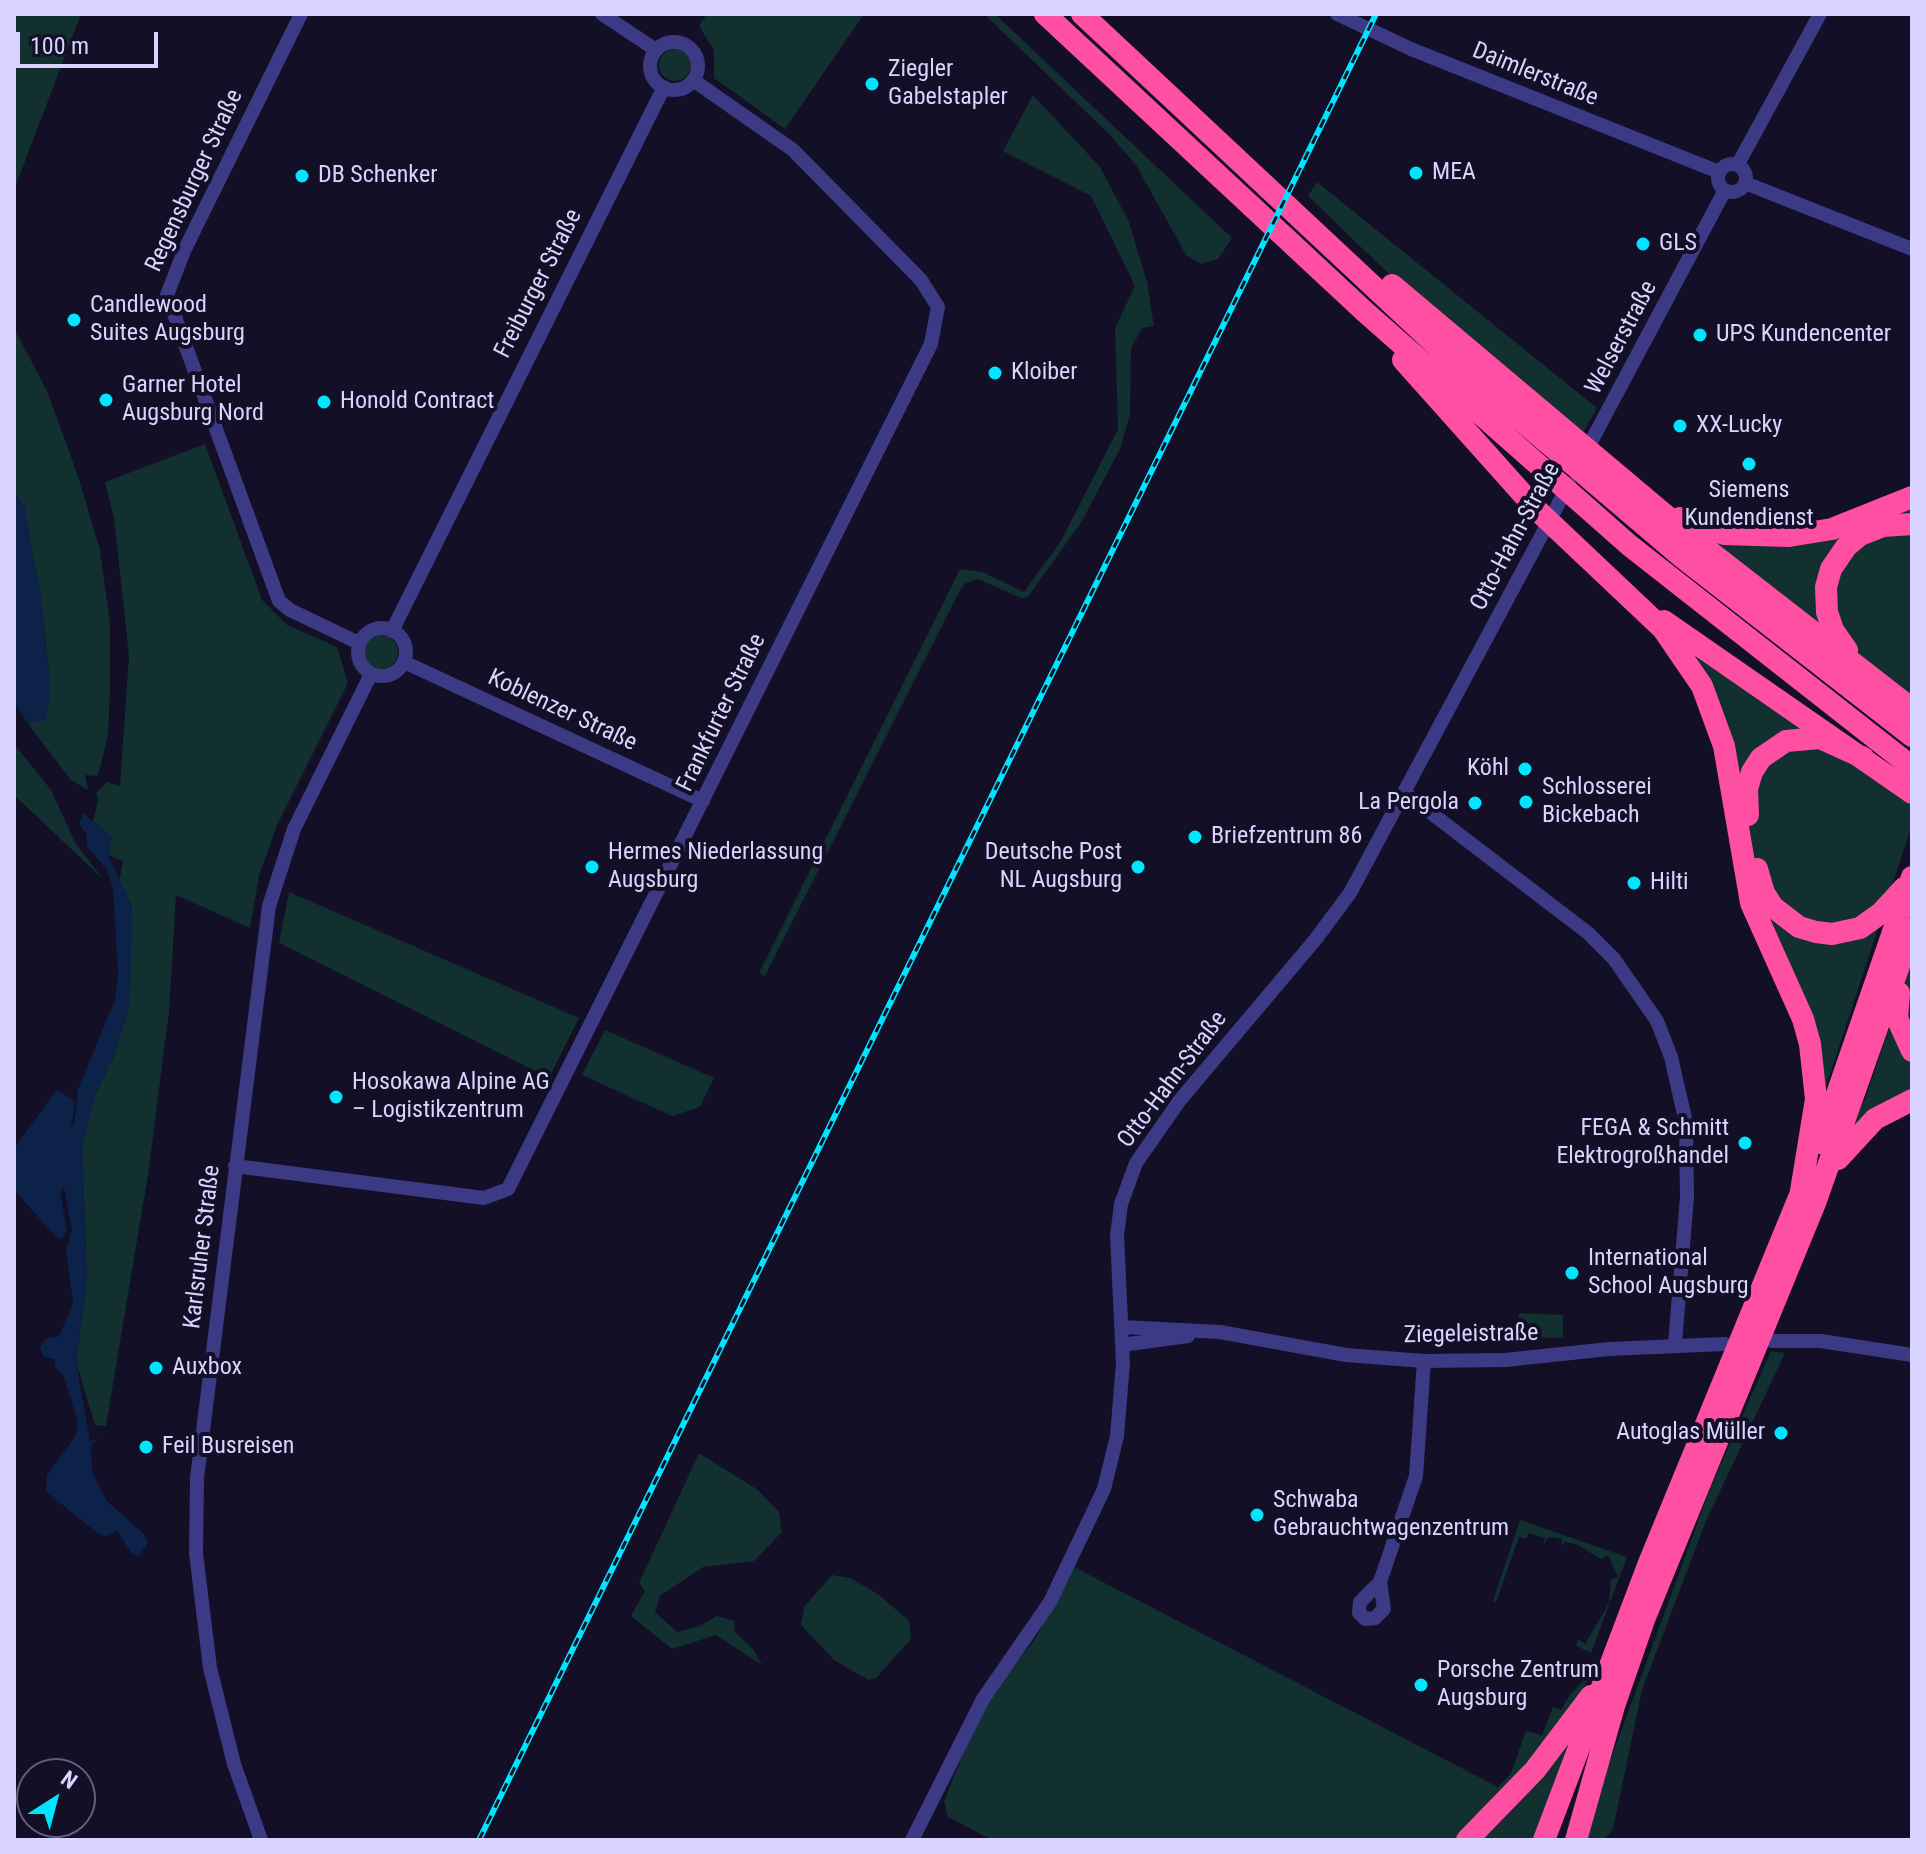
<!DOCTYPE html>
<meta charset="utf-8">
<style>
body{margin:0}
#map{position:relative;width:1926px;height:1854px;overflow:hidden;background:#130f26;font-family:"Roboto Condensed",sans-serif}
canvas{display:block}
.frame{position:absolute;inset:0;border:16px solid #d9d4ff;pointer-events:none}
.north{position:absolute;left:16px;top:1758px;width:80px;height:80px;box-sizing:border-box;background:#130f26;border:2px solid #625e7d;border-radius:50%;rotate:36deg;font-size:22px;font-weight:700;line-height:32px;text-align:center;color:#d9d4ff}
.north::after{content:'';display:block;margin:auto;width:28px;height:36px;background:#00e5ff;clip-path:polygon(50% 0,100% 100%,50% 72%,0 100%)}
.scale{position:absolute;left:16px;top:32px;width:142px;height:36px;box-sizing:border-box;border:4px solid #d9d4ff;border-top:0;padding-left:10px;font-size:24px;line-height:28px;white-space:nowrap;color:#d9d4ff;-webkit-text-stroke:6px #130f26;paint-order:stroke}
</style>
<div id="map">
<canvas width="1926" height="1854"></canvas>
<div class="frame"></div>
<div class="north">N</div>
<div class="scale">100 m</div>
</div>
<script>
const context = document.querySelector('canvas').getContext('2d');
context.lineJoin = 'round';
function fillPath(path, color) { context.fillStyle = color; context.fill(path, 'evenodd'); }
const shape = rows => new Path2D(rows.map(r => 'M' + r).join(''));
function trace(path, color, width, dash) { context.strokeStyle = color; context.lineWidth = width; context.lineCap = dash ? 'butt' : 'round'; context.setLineDash(dash || []); context.stroke(path); }
function label(font, color, halo, rows, align = 'center') {
  context.font = font + ' "Roboto Condensed",sans-serif'; context.lineWidth = 8; context.setLineDash([]); context.textBaseline = 'middle'; context.strokeStyle = halo; context.fillStyle = color; for (const [text, x, y, turn = 0] of rows) {
    context.save(); context.translate(x, y); context.rotate((+turn || 0) * Math.PI / 180); context.textAlign = isNaN(turn) ? turn : align; if (halo) context.strokeText(text, 0, 0); context.fillText(text, 0, 0); context.restore();
  }
}
const green = shape([
 [14,14,81,14,14,190],
 [707,14,864,14,785,129,714,78,714,50,699,26],
 [984,14,995,14,1232,238,1218,259,1201,264,1186,255,1136,165,1109,134],
 '659 65a16 16 0 1 1 32 0a16 16 0 1 1-32 0Z',
 [1033,95,1100,167,1129,222,1147,282,1154,326,1142,328,1131,348,1130,414,1120,449,1082,521,1028,597,1021,598,978,579,964,584,959,592,765,976,759,973,960,569,983,572,1024,592,1061,541,1118,429,1115,328,1135,286,1091,196,1003,151],
 [1317,182,1597,408,1582,434,1391,276,1308,196],
 [14,328,47,391,78,476,100,550,110,624,110,688,108,735,98,776,85,775,88,790,71,780,28,724,44,719,50,683,41,599,24,507,14,490],
 [205,444,262,600,287,625,337,647,348,683,277,825,259,876,250,928,176,895,169,1011,148,1175,106,1426,95,1425,76,1362,87,1280,82,1145,95,1095,115,1054,132,906,119,883,123,861,108,855,112,837,93,821,98,801,96,793,107,782,120,786,129,656,114,518,105,482],
 [1912,503,1912,519,1844,542,1827,633,1701,533,1729,540],
 [1912,531,1912,700,1844,646,1831,577,1860,540],
 '364 652a17 17 0 1 1 34 0a17 17 0 1 1-34 0Z',
 [1681,645,1912,806,1912,825,1823,1096,1757,905,1735,792],
 [14,744,51,790,76,844,103,879,14,795],
 [289,892,579,1018,549,1078,279,943],
 [1912,960,1912,1094,1847,1140,1859,1107,1865,1100],
 [605,1030,714,1078,700,1107,672,1116,582,1075],
 [1519,1313,1563,1315,1563,1338,1518,1337],
 [1771,1351,1785,1353,1706,1521,1642,1690,1613,1829,1604,1840,1581,1840,1710,1489],
 [699,1453,758,1490,779,1512,782,1532,754,1561,703,1567,660,1596,655,1612,677,1632,700,1626,717,1616,734,1621,735,1632,754,1650,762,1665,716,1635,672,1649,631,1616,645,1591,639,1583],
 [1520,1520,1627,1557,1591,1653,1576,1646,1578,1639,1585,1644,1609,1603,1611,1579,1618,1577,1608,1555,1601,1559,1576,1544,1565,1542,1561,1546,1562,1539,1549,1537,1543,1545,1545,1538,1529,1533,1526,1539,1519,1537,1496,1602,1493,1601],
 [1074,1567,1498,1787,1511,1773,1526,1731,1542,1735,1553,1707,1561,1710,1569,1696,1597,1665,1553,1738,1459,1840,992,1840,948,1817,944,1801,977,1720,997,1687,1034,1641],
 [832,1575,850,1578,878,1594,909,1621,911,1639,876,1678,868,1680,834,1660,801,1625,804,1607],
 [1583,1721,1532,1840,1480,1840]
]);
const water = shape([
 [14,490,24,507,41,599,50,683,49,707,44,720,28,724,14,702],
 [83,813,112,837,108,855,132,906,130,1004,115,1054,95,1095,82,1145,87,1280,76,1362,90,1441,101,1438,91,1445,92,1472,107,1501,144,1534,148,1543,139,1556,133,1555,117,1531,103,1537,46,1492,47,1475,76,1435,78,1422,64,1377,54,1365,55,1359,44,1357,40,1348,45,1339,59,1336,73,1303,66,1249,72,1231,64,1187,60,1192,67,1230,62,1238,57,1238,14,1190,14,1149,57,1089,75,1102,71,1125,74,1125,78,1089,115,1000,118,974,113,888,106,868,87,847,86,833,79,824]
]);
const minor = shape([
 [301,14,184,251,167,295,279,601,290,610,359,643],
 [602,14,656,50],
 [1337,14,1411,49,1719,172],
 '650 66a24 24 0 1 1 48 0a24 24 0 1 1-48 0Z',
 '1718 178a14 14 0 1 1 28 0a14 14 0 1 1-28 0Z',
 [1738,164,1820,14],
 [1745,183,1912,249],
 [1584,455,1725,190],
 '358 652a24 24 0 1 1 48 0a24 24 0 1 1-48 0Z',
 [392,631,664,87],
 [404,662,703,801],
 [1405,793,1588,933,1614,959,1657,1021,1671,1057,1686,1123,1687,1197,1675,1344],
 [235,1166,484,1198,508,1189,931,344,938,307,921,280,793,150,693,80],
 [1122,1327,1220,1332,1346,1355,1424,1361,1505,1360,1609,1349,1725,1344],
 [1772,1341,1821,1341,1912,1355],
 [1122,1345,1188,1336],
 [1380,1582,1360,1602,1359,1613,1365,1619,1375,1618,1384,1609,1380,1582,1416,1476,1424,1361],
 [261,1840,234,1764,210,1668,196,1553,197,1478,269,906,294,829,371,674],
 [912,1840,983,1699,1050,1602,1104,1489,1117,1436,1123,1363,1117,1236,1121,1204,1136,1163,1180,1100,1315,940,1350,893,1569,484]
]);
const highway = shape([
 [1045,14,1364,311,1629,545,1912,767],
 [1082,14,1468,375,1682,557,1912,736],
 [1392,285,1696,541,1912,709],
 [1403,360,1537,510,1663,629,1702,686,1724,746,1751,903,1803,1019,1810,1044,1816,1099,1800,1197],
 [1680,518,1724,534,1789,536,1832,529,1912,497],
 [1664,621,1912,793],
 [1847,650,1833,630,1827,612,1826,587,1831,569,1846,547,1860,535,1883,526,1912,524],
 [1748,815,1747,789,1752,772,1761,758,1786,741,1820,738,1864,758],
 [1757,869,1764,893,1773,907,1799,927,1816,932,1832,934,1860,928,1881,913,1904,888],
 [1899,993,1897,1018,1912,1051],
 [1820,1143,1912,877],
 [1838,1159,1875,1119,1912,1100],
 [1467,1840,1535,1770,1591,1696],
 [1544,1840,1649,1563,1805,1183],
 [1576,1840,1614,1706,1645,1617,1815,1203,1912,929]
]);
const rail = shape([
 [479,1840,1376,14]
]);
const markers = [
 [872,84,8,"#00e5ff"],
 [1416,173,8,"#00e5ff"],
 [302,176,8,"#00e5ff"],
 [1643,244,8,"#00e5ff"],
 [74,320,8,"#00e5ff"],
 [1700,335,8,"#00e5ff"],
 [995,373,8,"#00e5ff"],
 [106,400,8,"#00e5ff"],
 [324,402,8,"#00e5ff"],
 [1680,426,8,"#00e5ff"],
 [1749,464,8,"#00e5ff"],
 [1525,769,8,"#00e5ff"],
 [1526,802,8,"#00e5ff"],
 [1475,803,8,"#00e5ff"],
 [1195,837,8,"#00e5ff"],
 [592,867,8,"#00e5ff"],
 [1138,867,8,"#00e5ff"],
 [1634,883,8,"#00e5ff"],
 [336,1097,8,"#00e5ff"],
 [1745,1143,8,"#00e5ff"],
 [1572,1273,8,"#00e5ff"],
 [156,1368,8,"#00e5ff"],
 [1781,1433,8,"#00e5ff"],
 [146,1447,8,"#00e5ff"],
 [1257,1515,8,"#00e5ff"],
 [1421,1685,8,"#00e5ff"]
];
const poiNames = [
 ["Ziegler",888,70],
 ["Gabelstapler",888,98],
 ["MEA",1432,173],
 ["DB Schenker",318,176],
 ["GLS",1659,244],
 ["Candlewood",90,306],
 ["Suites Augsburg",90,334],
 ["UPS Kundencenter",1716,335],
 ["Kloiber",1011,373],
 ["Garner Hotel",122,386],
 ["Augsburg Nord",122,414],
 ["Honold Contract",340,402],
 ["XX-Lucky",1696,426],
 ["Siemens",1749,491,"center"],
 ["Kundendienst",1749,519,"center"],
 ["Köhl",1509,769,"right"],
 ["Schlosserei",1542,788],
 ["Bickebach",1542,816],
 ["La Pergola",1459,803,"right"],
 ["Briefzentrum 86",1211,837],
 ["Hermes Niederlassung",608,853],
 ["Augsburg",608,881],
 ["Deutsche Post",1122,853,"right"],
 ["NL Augsburg",1122,881,"right"],
 ["Hilti",1650,883],
 ["Hosokawa Alpine AG",352,1083],
 ["– Logistikzentrum",352,1111],
 ["FEGA & Schmitt",1729,1129,"right"],
 ["Elektrogroßhandel",1729,1157,"right"],
 ["International",1588,1259],
 ["School Augsburg",1588,1287],
 ["Auxbox",172,1368],
 ["Autoglas Müller",1765,1433,"right"],
 ["Feil Busreisen",162,1447],
 ["Schwaba",1273,1501],
 ["Gebrauchtwagenzentrum",1273,1529],
 ["Porsche Zentrum",1437,1671],
 ["Augsburg",1437,1699]
];
const streetNames = [
 ["Daimlerstraße",1535,75,22],
 ["Regensburger Straße",195,181,-65],
 ["Freiburger Straße",539,284,-63],
 ["Welserstraße",1622,338,-62],
 ["Otto-Hahn-Straße",1516,537,-62],
 ["Koblenzer Straße",562,711,25],
 ["Frankfurter Straße",722,713,-64],
 ["Otto-Hahn-Straße",1173,1080,-53],
 ["Karlsruher Straße",203,1247,-83],
 ["Ziegeleistraße",1471,1335,-1]
];
fillPath(green, '#12302f');
fillPath(water, '#0c2248');
trace(minor, '#3d3a85', 14);
trace(highway, '#ff4fa3', 22);
trace(rail, '#00e5ff', 6);
trace(rail, '#130f26', 3, [9]);
for (const [x, y, r, color] of markers) { const dot = new Path2D(); dot.arc(x, y, r, 0, 2 * Math.PI); context.fillStyle = color; context.fill(dot); trace(dot, '#130f26', 3); }
label('24px', '#d9d4ff', '#130f26', poiNames, 'left');
label('24px', '#d9d4ff', '#130f26', streetNames);
</script>
